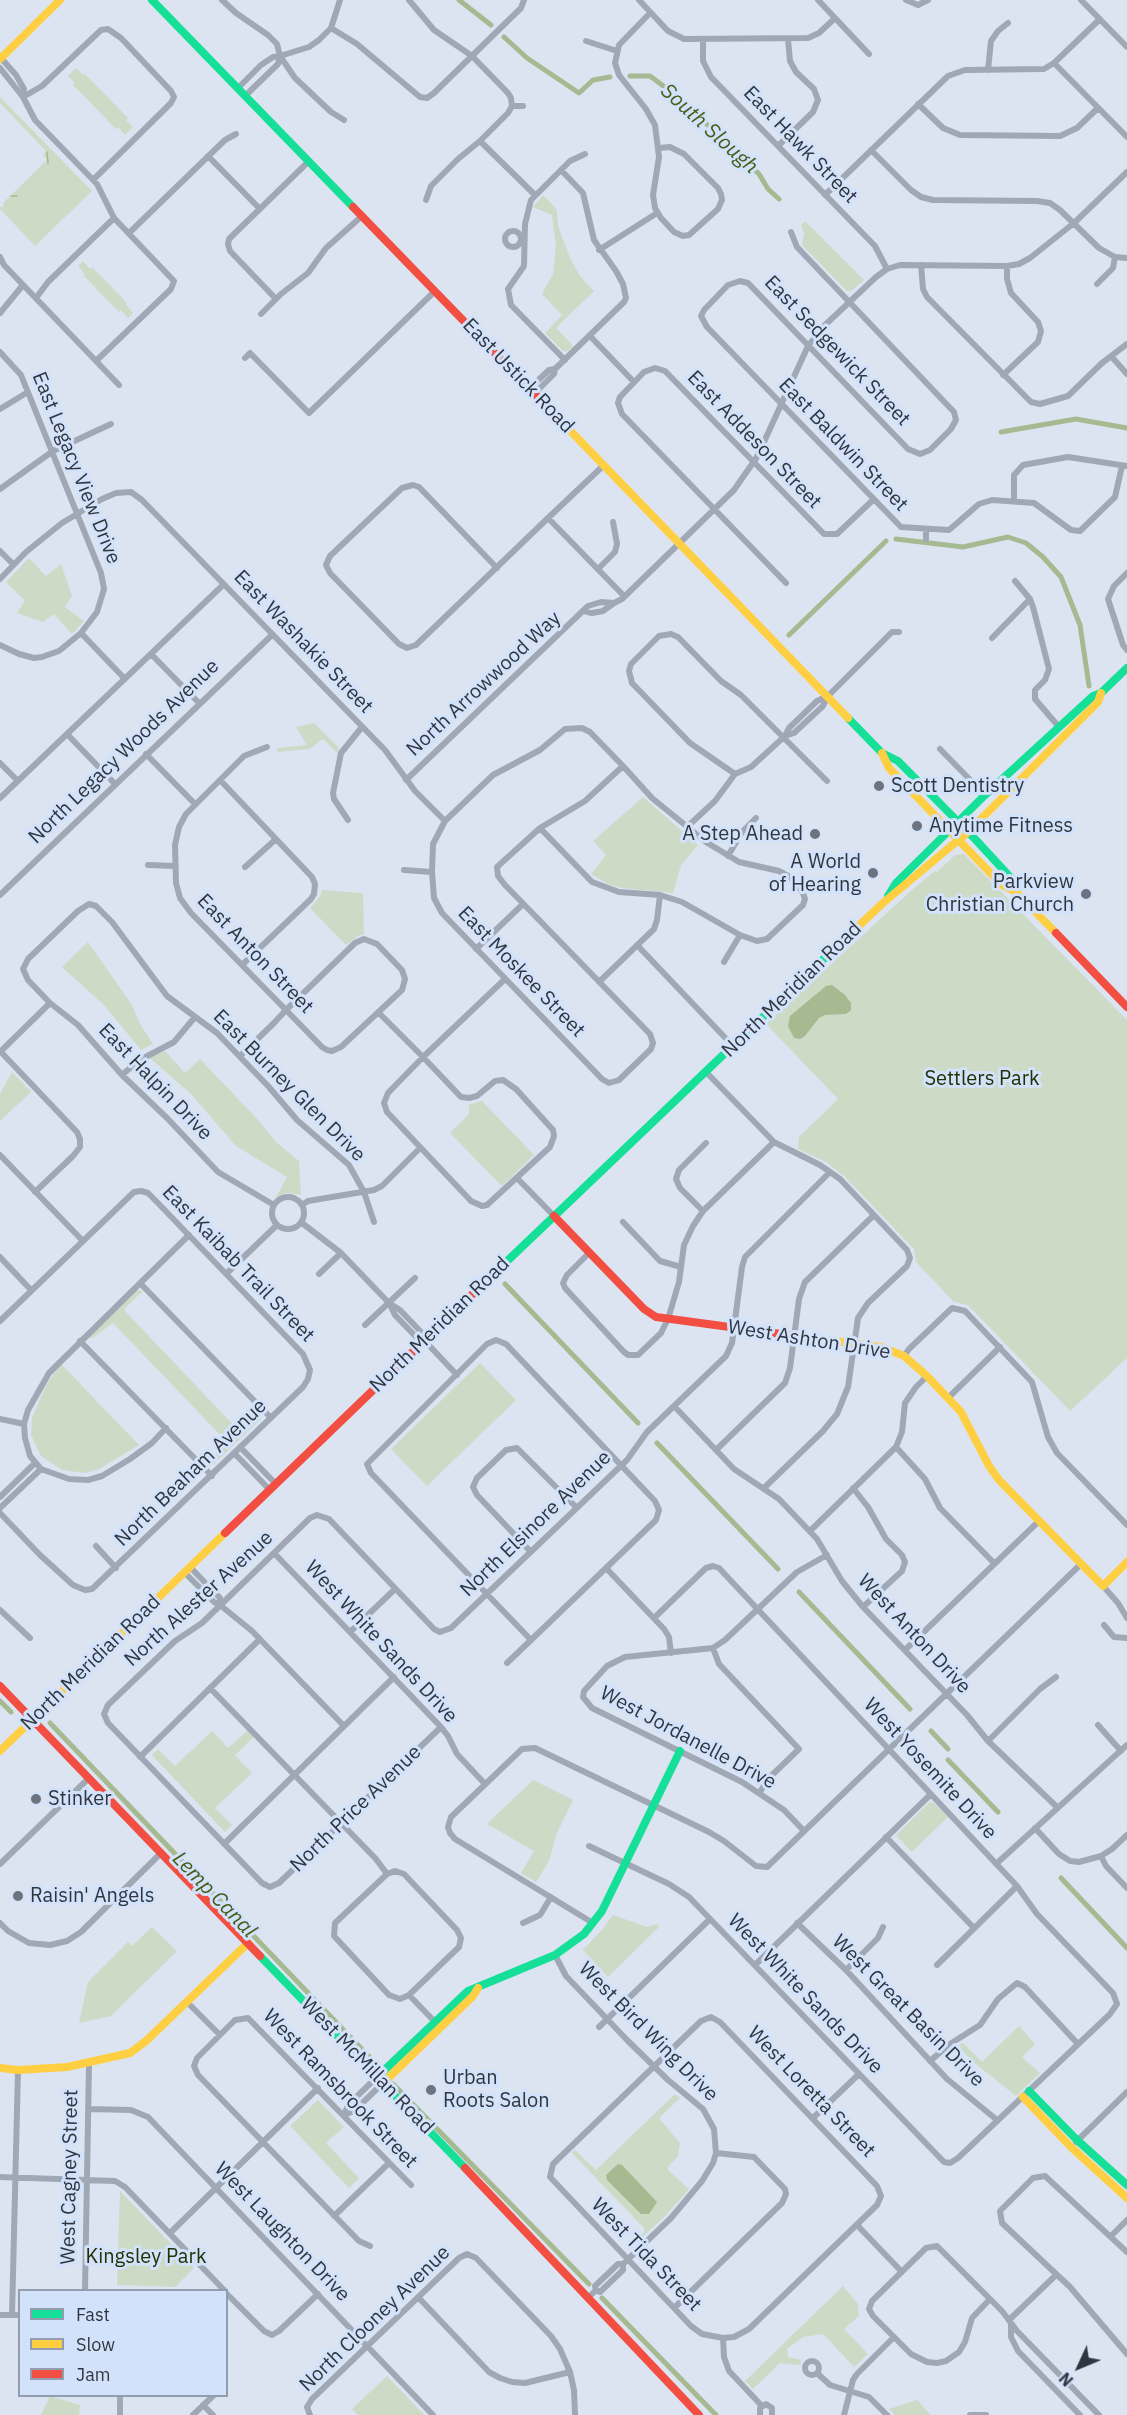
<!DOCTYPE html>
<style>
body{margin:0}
#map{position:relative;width:1127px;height:2415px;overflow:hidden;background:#dce4f2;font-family:"IBM Plex Sans",sans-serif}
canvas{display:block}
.legend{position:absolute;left:18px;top:2289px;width:210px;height:108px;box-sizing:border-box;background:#d3e2fb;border:2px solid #929db0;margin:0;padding:8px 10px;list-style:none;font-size:18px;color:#30363f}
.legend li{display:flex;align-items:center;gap:12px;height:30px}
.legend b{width:30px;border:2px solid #929db0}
.north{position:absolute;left:1049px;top:2337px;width:60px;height:60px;-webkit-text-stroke:4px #d3e2fb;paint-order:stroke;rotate:226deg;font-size:16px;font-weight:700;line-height:24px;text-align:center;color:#30363f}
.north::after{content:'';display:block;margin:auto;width:21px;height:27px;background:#30363f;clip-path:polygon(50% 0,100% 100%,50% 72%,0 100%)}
</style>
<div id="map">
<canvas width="1127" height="2415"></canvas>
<ul class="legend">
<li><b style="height:8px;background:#16e098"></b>Fast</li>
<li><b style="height:8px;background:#ffcf43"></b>Slow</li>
<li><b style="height:8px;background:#f24e42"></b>Jam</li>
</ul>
<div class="north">N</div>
</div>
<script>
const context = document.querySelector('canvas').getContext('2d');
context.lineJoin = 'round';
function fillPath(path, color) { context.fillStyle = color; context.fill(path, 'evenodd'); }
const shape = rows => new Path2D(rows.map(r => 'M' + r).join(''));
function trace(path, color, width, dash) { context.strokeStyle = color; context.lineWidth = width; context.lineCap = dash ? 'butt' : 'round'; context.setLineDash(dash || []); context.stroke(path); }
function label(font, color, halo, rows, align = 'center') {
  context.font = font + ' "IBM Plex Sans",sans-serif'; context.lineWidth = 6; context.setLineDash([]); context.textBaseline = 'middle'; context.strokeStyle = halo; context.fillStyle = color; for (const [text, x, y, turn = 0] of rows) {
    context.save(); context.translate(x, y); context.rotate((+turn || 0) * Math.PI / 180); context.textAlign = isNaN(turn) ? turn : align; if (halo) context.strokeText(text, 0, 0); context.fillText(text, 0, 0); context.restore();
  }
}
const green = shape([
 [76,68,83,75,85,74,128,118,126,120,133,127,125,135,118,127,116,129,73,85,75,83,68,76],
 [0,97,92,191,35,246,0,209,0,207,4,207,3,203,47,160,43,155,46,151,0,103],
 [543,195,557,210,558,226,570,258,580,276,594,291,556,328,573,346,568,351,563,351,545,333,562,315,542,294,553,274,556,246,552,215,533,207],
 [805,221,864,280,851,291,847,291,802,245,804,233,801,225],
 [83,261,90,269,92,267,127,303,126,305,133,313,128,318,121,310,119,312,84,276,85,274,78,266],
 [29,558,46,576,61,564,72,596,65,607,84,621,72,634,54,614,43,622,17,613,25,601,6,582],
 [314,723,339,748,337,753,323,739,309,749,277,752,277,748,307,745,296,727],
 [643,797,698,845,681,865,673,893,622,888,608,884,591,874,606,855,593,841],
 [964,854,1127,1020,1127,1358,1070,1411,968,1305,954,1302,916,1262,914,1249,844,1176,826,1162,798,1149,799,1137,838,1099,766,1024,913,889,935,871,937,872,955,855],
 [322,890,363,893,364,934,358,936,346,945,310,908,320,896],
 [88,942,132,1005,140,1024,153,1044,141,1050,104,1005,62,967],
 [165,1051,185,1073,200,1059,260,1122,276,1142,299,1161,301,1195,286,1193,275,1199,287,1177,236,1146,191,1094,150,1058],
 [12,1072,31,1092,0,1121,0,1094],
 [482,1101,534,1155,502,1186,450,1133,469,1114,469,1105],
 [138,1290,143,1291,125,1308,125,1311,240,1432,261,1414,262,1418,214,1464,208,1462,226,1445,226,1441,113,1323,91,1339,90,1335],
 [480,1363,516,1400,427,1486,391,1449],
 [61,1364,139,1445,99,1469,85,1473,62,1470,41,1456,31,1435,32,1418,46,1385],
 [212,1731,228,1748,247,1731,254,1737,235,1755,252,1773,215,1808,232,1825,225,1832,152,1755,158,1749,175,1766],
 [533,1780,573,1800,557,1833,549,1861,536,1882,521,1873,534,1851,487,1824],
 [930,1802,934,1803,948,1817,912,1852,896,1835],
 [613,1915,647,1927,657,1924,659,1927,608,1977,583,1950,602,1930],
 [152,1927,177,1951,111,2016,79,2023,88,1982,128,1942,132,1946],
 [1019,2026,1035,2044,1022,2057,1040,2073,1016,2096,972,2061,958,2046,963,2043,982,2062],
 [675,2094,680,2098,659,2118,680,2143,678,2156,668,2167,668,2170,689,2189,666,2215,630,2249,628,2249,644,2232,644,2228,572,2153,575,2150,596,2170],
 [318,2100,344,2127,326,2143,359,2178,349,2188,290,2126],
 [120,2191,194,2268,175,2287,117,2285],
 [843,2286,858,2304,859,2316,844,2329,868,2354,854,2367,823,2334,803,2337,787,2349,788,2357,801,2360,800,2365,780,2363,753,2389,745,2381],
 [387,2376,424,2415,358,2415,352,2409],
 [50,2396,80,2405,79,2415,41,2415],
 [917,2400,931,2415,895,2415,889,2409]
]);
const water = shape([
 [832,985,845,995,851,1003,851,1010,846,1014,825,1015,819,1018,805,1036,800,1039,794,1038,788,1026,790,1016,826,986],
 [618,2164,622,2165,657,2202,649,2214,641,2214,607,2180,606,2175]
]);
const stream = shape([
 [47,152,48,163],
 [11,196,17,196]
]);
const canal = shape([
 [459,0,491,25],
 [504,37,527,58,579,93,593,80,610,77],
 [630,76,650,76,678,97,759,174,768,189,779,199],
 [1001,432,1076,419,1127,428],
 [896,539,963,547,1008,537,1026,543,1043,557,1061,577,1080,625,1089,686],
 [789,635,886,541],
 [505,1284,638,1423],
 [657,1443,778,1569],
 [799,1592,910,1709],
 [0,1701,11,1712],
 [50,1723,378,2066],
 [931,1731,948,1749],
 [948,1760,998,1812],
 [1061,1878,1127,1948],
 [393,2084,589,2284],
 [602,2298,716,2415]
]);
const street = shape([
 [222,0,236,13,268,35,277,44,280,56,295,78,331,112,344,120],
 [409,0,434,30,472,56,508,93,511,98,512,106],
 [639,0,668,31,684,39,808,38,819,33,834,19],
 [818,0,869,54],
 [906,0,918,5,928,0],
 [1081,0,1127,47],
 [650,13,619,45,615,63,619,75,646,109,655,125,659,157,653,195,655,208,661,218,674,232,683,236,689,235,718,209,722,200,721,194,718,188,684,154,670,147,659,148],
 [331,28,357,44,420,97,427,98,434,93,521,8,524,0],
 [703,40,703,61,711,77,875,246,887,269],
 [586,41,617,51],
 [280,56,309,47,319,40,331,28,340,0],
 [1054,63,1127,137],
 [0,68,23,97,24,89,16,75,1,58],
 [988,70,991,41,998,31,1008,23],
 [238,88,261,65,273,57,280,56,278,64,245,96],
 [918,104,943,128,960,135,1060,136,1077,128,1098,108],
 [512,106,523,106],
 [480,141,535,195],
 [779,145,813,112,818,100,814,89,796,72,790,61,788,39],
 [871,150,911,190,921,197,933,200,1037,201,1050,203,1060,210,1099,248,1115,257,1127,258],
 [208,156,260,209],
 [94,179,171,103,174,97,171,91,121,38,108,29,101,30,42,86,23,97,35,120,97,184,114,218,174,281,171,289,96,361],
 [825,195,948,76,965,70,1044,69,1054,63,1100,19],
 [426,200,431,186,458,159,480,141,508,113,512,106],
 '505 239a8 8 0 1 1 16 0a8 8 0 1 1-16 0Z',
 [791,232,797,247,954,412,956,420,951,429,930,450,920,454,908,449,748,283,740,281,728,285,704,310,701,316,707,327,901,527,949,530,979,504,992,500,1034,503,1071,530,1080,531,1115,497,1122,466],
 [129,233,225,140,236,134],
 [599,250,657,213],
 [0,257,4,265,119,385],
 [921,265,923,289,927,297,1031,402,1040,404,1068,396,1102,363,1127,344],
 [1097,284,1113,268,1115,257],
 [36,298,48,282,114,218],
 [276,299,230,251,228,244,229,239,309,161],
 [0,313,23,285],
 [261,314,281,294,308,273,326,248,362,216],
 [590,336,634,382],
 [0,352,21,375,101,573,104,589,97,612,81,633,59,651,42,657,34,658,19,654,0,645],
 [1111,356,1127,374],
 [245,358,250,353,309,413,435,291],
 [565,360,511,305,508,289,524,266,525,224,531,200,570,161,585,154],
 [555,369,624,302,626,298,623,284,616,271,594,240,583,193,561,170],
 [1003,375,1038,342,1041,331,1038,322,1011,293,1007,279,1007,266],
 [530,388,549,370,555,369,554,374,535,393],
 [0,409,28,392],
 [0,489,53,451,111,424],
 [1014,501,1014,475,1023,465,1068,457,1127,466],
 [548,518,624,596],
 [926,539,926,529],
 [0,551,13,564],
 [497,568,419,487,413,485,402,488,330,556,326,565,330,573,399,644,407,648,416,645,548,518,604,465],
 [598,569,615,552,617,544,613,522],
 [1127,573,1114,586,1108,599,1123,645,1127,650],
 [0,579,26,552,62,523,102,499,116,493,131,492,142,500,385,750,415,791,445,821],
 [1015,581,1030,599,1033,607,1049,669,1045,680,1035,690,1035,699,1059,727],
 [786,583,622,414,618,403,620,397,644,372,655,368,665,371,824,534,837,534,873,500],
 [614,603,622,599,734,490,757,457,808,346,824,326,876,277,887,269,900,265,1007,266,1019,264,1030,258,1074,223,1127,172],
 [81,633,125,679],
 [992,638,1030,599],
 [151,654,199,703],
 [828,696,817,701,789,728,785,736,794,733,823,706,828,696,892,632,899,632],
 [67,734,115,784],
 [940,749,985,795],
 [146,754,195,804],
 [0,763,18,781],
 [735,774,690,743,632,683,629,671,631,664,659,636,671,634,678,637,721,681,741,695,827,781],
 [220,780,312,877,315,884,314,894,311,899,242,965],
 [406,780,588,606,601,602,614,603,603,611,592,613,584,611],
 [0,798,223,585],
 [348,820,334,799,333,793,341,753,362,727],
 [687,827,715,801,735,774,751,767,785,736],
 [540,828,592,882,619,892,660,895,682,902,740,935,757,941,767,939,803,905,805,899,803,893,790,877,779,871,739,862,706,842,652,798,623,766,590,732,582,728,565,729,540,750,493,775,445,821,433,844,432,872,434,898,442,913,602,1079,609,1083,619,1080,651,1049,653,1043,650,1034,505,885,498,876,497,867,540,828,585,801,623,766],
 [728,856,742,832,756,818],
 [148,865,175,866],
 [245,867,276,839],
 [404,870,432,872],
 [0,895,272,635],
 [637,945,733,1046],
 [476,949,523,904],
 [724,962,740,935],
 [599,982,654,929,657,920,660,895],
 [378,1012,423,1057,461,1097,469,1098,477,1096,495,1081,503,1080,516,1089,553,1130,554,1136,550,1147,487,1205,482,1206,471,1201,387,1112,384,1103,388,1093,423,1057,505,979],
 [0,1051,77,1132,80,1139,80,1147,73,1156,35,1192],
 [0,1052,50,1003],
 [240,1056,274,1023,286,1010,355,943,364,939,377,944,402,970,405,979,402,990,341,1047,332,1051,327,1050,322,1047,286,1010,191,913,180,898,176,883,175,845,179,827,186,814,244,756,267,747],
 [706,1072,774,1142,820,1165,840,1179,907,1250,910,1258,907,1266,868,1303,858,1318,848,1387,837,1414,823,1431,764,1488],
 [122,1075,138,1061,174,1042,195,1017],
 [0,1155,82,1240],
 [517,1178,554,1216],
 '272 1213a16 16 0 1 1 32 0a16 16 0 1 1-32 0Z',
 [274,1205,218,1172,167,1118,122,1075,78,1025,50,1003,28,980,23,969,28,959,78,911,89,904,96,906,112,922,167,996,217,1033,269,1087,297,1120,349,1165,364,1192,374,1222],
 [302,1205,308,1201,374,1190,382,1186,420,1148],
 [703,1211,680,1188,676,1179,679,1170,706,1143],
 [623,1222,660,1261,681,1267],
 [302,1223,341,1253,389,1303,400,1310,422,1333,422,1338,417,1338,395,1315,389,1303],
 [589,1253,567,1275,563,1283,565,1288,624,1352,628,1355,638,1355,661,1333,668,1319,679,1282,684,1245,693,1226,703,1211,774,1142],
 [0,1257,31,1290],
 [226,1274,277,1225],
 [319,1274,341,1253],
 [140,1283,271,1418],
 [0,1321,134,1192,141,1191,148,1193,156,1201,303,1354,310,1370,308,1379,303,1387,92,1589,85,1590,73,1585,40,1555,0,1513],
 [365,1325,415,1278],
 [422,1338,457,1375],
 [80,1341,212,1476],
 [904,1356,909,1349,952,1308,965,1311,1032,1382,1048,1437,1057,1453,1127,1525],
 [948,1398,1000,1347],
 [674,1406,734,1469,779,1499,817,1539,842,1581,863,1607,967,1715,988,1741,1058,1808],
 [0,1419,24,1424],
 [166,1428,152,1443,130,1459,102,1476,88,1480,69,1479,41,1469,30,1456,25,1438,24,1424,28,1410,49,1373,189,1235],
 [240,1447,275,1483],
 [896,1447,925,1479,940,1508,994,1563],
 [716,1450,785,1383,790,1368,799,1299,805,1282,874,1215],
 [234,1453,269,1489],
 [853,1488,868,1507,886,1539,902,1555,905,1562,902,1571,863,1607],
 [0,1497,35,1463],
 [0,1508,41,1469],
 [810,1531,896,1447,902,1432,905,1403,916,1387,927,1376],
 [96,1546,116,1568],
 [531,1552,477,1495,473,1487,477,1478,506,1450,517,1448,577,1508],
 [274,1553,441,1727,448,1736,457,1754,485,1784],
 [606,1568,664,1629,669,1637,671,1653],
 [184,1572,214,1602,220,1605,220,1598,190,1567],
 [1103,1586,1118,1603,1127,1618],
 [220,1605,252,1631,344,1726],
 [0,1610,30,1638],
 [1104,1625,1114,1637,1127,1638],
 [350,1632,395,1589],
 [713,1648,719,1664,799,1749,768,1779,760,1792],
 [905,1650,1039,1521],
 [507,1663,531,1640,656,1520,659,1510,655,1501,506,1344,496,1340,487,1344,367,1464,371,1473,531,1640],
 [210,1688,376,1859,387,1874,395,1871,404,1874,457,1930,461,1938,459,1947,409,1995],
 [1098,1725,1121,1751],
 [441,1727,279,1883,270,1887,262,1883,108,1723,104,1714,108,1705,175,1641,202,1623,310,1518,317,1515,329,1519,434,1629,440,1632,451,1628,627,1460,647,1432,726,1356,732,1343,742,1267,745,1257,830,1172],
 [988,1741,1040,1689,1056,1677],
 [140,1757,260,1639],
 [1035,1828,1059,1854,1070,1861,1079,1862,1101,1856,1106,1866,1127,1888],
 [804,1831,784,1810,742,1782,592,1708,583,1697,584,1691,607,1666,625,1657,713,1648,725,1640,797,1572,827,1555],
 [886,1837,974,1928],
 [224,1844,394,1677],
 [589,1846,669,1884,689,1897,944,2162,950,2163,958,2158,1110,2014,1117,2004,1113,1993,1037,1914,1017,1886,719,1568,713,1566,706,1568,654,1618],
 [1101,1856,1112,1849,1127,1835],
 [0,1864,89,1778],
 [996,1864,1127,1745],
 [387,1874,335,1923,334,1936,389,1995,400,1999,409,1995,436,2023],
 [0,1923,8,1931,29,1943,50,1945,67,1941,81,1932,161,1853],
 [523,1923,540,1915,551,1897],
 [593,1923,455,1839,450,1833,448,1827,451,1817,522,1749,535,1748,709,1832,724,1841,756,1866,767,1867,1081,1564],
 [797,1923,846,1970,947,2079,997,2120],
 [555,1955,566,1976,628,2041,668,2080,703,2109,714,2129,716,2153,754,2157,785,2189,786,2194,782,2203,674,2308],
 [755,1965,930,1795],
 [937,1965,1017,1886],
 [846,1970,878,1938,883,1927],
 [187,2002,220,2035],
 [599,2027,710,1919],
 [930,2061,950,2044,980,2025,998,1999,1017,1983,1025,1987,1078,2044],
 [88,2109,131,2110,148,2117,433,2415],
 [344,2115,348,2105,377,2077],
 [344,2115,354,2111,383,2083],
 [813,2118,859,2074],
 [1076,2142,1127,2092],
 [0,2177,115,2181,125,2187,224,2290],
 [334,2216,389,2163],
 [857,2225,902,2272],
 [170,2233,318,2088],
 [1111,2236,1127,2220],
 [370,2246,359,2241,198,2075,194,2066,197,2058,235,2020,248,2018,411,2185],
 [1127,2252,1045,2176,1033,2178,1000,2211,1002,2223,1070,2287,1127,2354],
 [623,2264,671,2218,702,2181,713,2163,716,2153],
 [85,2290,89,2064],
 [226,2293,264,2331,272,2335,279,2331,318,2294],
 [418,2297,489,2372,500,2378,512,2382,525,2383,570,2372],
 [589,2297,596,2290,600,2292,623,2270,623,2264,618,2264,595,2286,596,2290],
 [990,2299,972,2318,965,2342,959,2352,946,2361,937,2363,927,2362,911,2354,873,2316,869,2309,872,2301,926,2248,937,2246,1002,2311,1017,2331,1099,2415],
 [0,2315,20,2315],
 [12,2315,18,2070],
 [1009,2320,1056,2275],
 [1011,2324,1011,2337,1018,2351,1080,2415],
 [723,2338,734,2337,749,2329,877,2205,881,2196,877,2186,720,2022,711,2017,701,2021,553,2164,550,2177,691,2326,702,2334,723,2338,724,2357,729,2371,762,2406],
 '805 2368a7 7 0 1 1 14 0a7 7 0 1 1-14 0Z',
 [817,2373,830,2385,869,2397,887,2415],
 [203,2405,213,2415],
 [120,2415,120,2396],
 [193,2415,213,2396],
 [310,2415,307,2407,312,2399,459,2258,467,2254,476,2258,551,2336,560,2349,570,2372,574,2390,575,2415],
 [760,2415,760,2408,766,2404,772,2408,772,2415],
 [844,2415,853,2380,857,2374,893,2338],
 [970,2415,986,2415]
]);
const fast = shape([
 [152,0,353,207],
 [848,718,882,753,898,761,975,839,1010,877,1016,892],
 [888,896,896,883,985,795,1093,696,1101,693,1127,668],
 [481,1286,832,951],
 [260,1956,465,2168],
 [377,2077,468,1991,555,1955,584,1934,602,1911,680,1751],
 [1029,2091,1077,2140,1127,2185]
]);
const slow = shape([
 [0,59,60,0],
 [557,417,848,718],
 [882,753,889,768,1002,885,1016,892,1056,933],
 [832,951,883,903,968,832,1098,702,1101,693],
 [796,1336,881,1347,904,1356,927,1376,961,1412,989,1466,999,1480,1103,1586,1127,1562],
 [0,1751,225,1533],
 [0,2068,18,2070,67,2067,130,2053,146,2041,248,1943],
 [383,2083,473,1996,478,1988],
 [1023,2097,1071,2147,1127,2198]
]);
const jam = shape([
 [353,207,557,417],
 [1056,933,1127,1007],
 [554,1216,644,1309,656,1317,796,1336],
 [225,1533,481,1286],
 [0,1686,260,1956],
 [465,2168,699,2415]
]);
const markers = [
 [879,786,6,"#6c737e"],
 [917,826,6,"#6c737e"],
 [815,834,6,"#6c737e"],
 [873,873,6,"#6c737e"],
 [1086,894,6,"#6c737e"],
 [36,1799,6,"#6c737e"],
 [18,1896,6,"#6c737e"],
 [431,2090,6,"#6c737e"]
];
const streetNames = [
 ["East Hawk Street",800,145,46],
 ["East Sedgewick Street",837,351,46],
 ["East Ustick Road",518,376,46],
 ["East Addeson Street",754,440,46],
 ["East Baldwin Street",843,445,46],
 ["East Legacy View Drive",76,468,68],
 ["East Washakie Street",303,642,46],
 ["North Arrowwood Way",484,684,-43],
 ["North Legacy Woods Avenue",124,752,-44],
 ["East Anton Street",255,954,46],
 ["East Moskee Street",521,972,46],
 ["North Meridian Road",792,990,-44],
 ["East Halpin Drive",155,1082,46],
 ["East Burney Glen Drive",289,1086,45],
 ["East Kaibab Trail Street",238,1264,46],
 ["North Meridian Road",440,1325,-44],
 ["West Ashton Drive",809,1340,9],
 ["North Beaham Avenue",191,1473,-44],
 ["North Elsinore Avenue",536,1524,-44],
 ["North Alester Avenue",199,1599,-42],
 ["West Anton Drive",914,1634,47],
 ["West White Sands Drive",381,1642,47],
 ["North Meridian Road",91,1663,-44],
 ["West Jordanelle Drive",688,1738,28],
 ["West Yosemite Drive",930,1769,47],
 ["North Price Avenue",356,1809,-44],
 ["West White Sands Drive",805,1994,46],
 ["West Great Basin Drive",908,2011,45],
 ["West Bird Wing Drive",648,2032,45],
 ["West McMillan Road",367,2066,46],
 ["West Ramsbrook Street",340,2089,46],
 ["West Loretta Street",811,2092,46],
 ["West Cagney Street",70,2177,-89],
 ["West Laughton Drive",282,2232,46],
 ["West Tida Street",646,2255,46],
 ["North Clooney Avenue",375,2319,-44]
];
const poiNames = [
 ["Scott Dentistry",891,786],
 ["Anytime Fitness",929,826],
 ["A Step Ahead",803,834,"right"],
 ["A World",861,862,"right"],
 ["of Hearing",861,885,"right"],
 ["Parkview",1074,882,"right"],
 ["Christian Church",1074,905,"right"],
 ["Stinker",48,1799],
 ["Raisin' Angels",30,1896],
 ["Urban",443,2078],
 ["Roots Salon",443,2101]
];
const parkNames = [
 ["Settlers Park",982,1079],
 ["Kingsley Park",146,2257]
];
const waterNames = [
 ["South Slough",709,129,42],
 ["Lemp Canal",214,1895,46]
];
fillPath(green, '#ccdac6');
fillPath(water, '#a6ba91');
trace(stream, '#a6ba91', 1.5);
trace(canal, '#a6ba91', 5);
trace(street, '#a0a8b6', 6);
trace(fast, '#16e098', 8);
trace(slow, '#ffcf43', 8);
trace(jam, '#f24e42', 8);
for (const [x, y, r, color] of markers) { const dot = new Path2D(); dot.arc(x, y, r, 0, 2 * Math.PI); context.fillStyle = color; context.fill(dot); trace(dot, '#d3e2fb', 2); }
label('20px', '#30363f', '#d3e2fb', streetNames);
label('20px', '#30363f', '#d3e2fb', poiNames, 'left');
label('20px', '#223100', '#d3e2fb', parkNames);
label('italic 21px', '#475d17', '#d3e2fb', waterNames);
</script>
